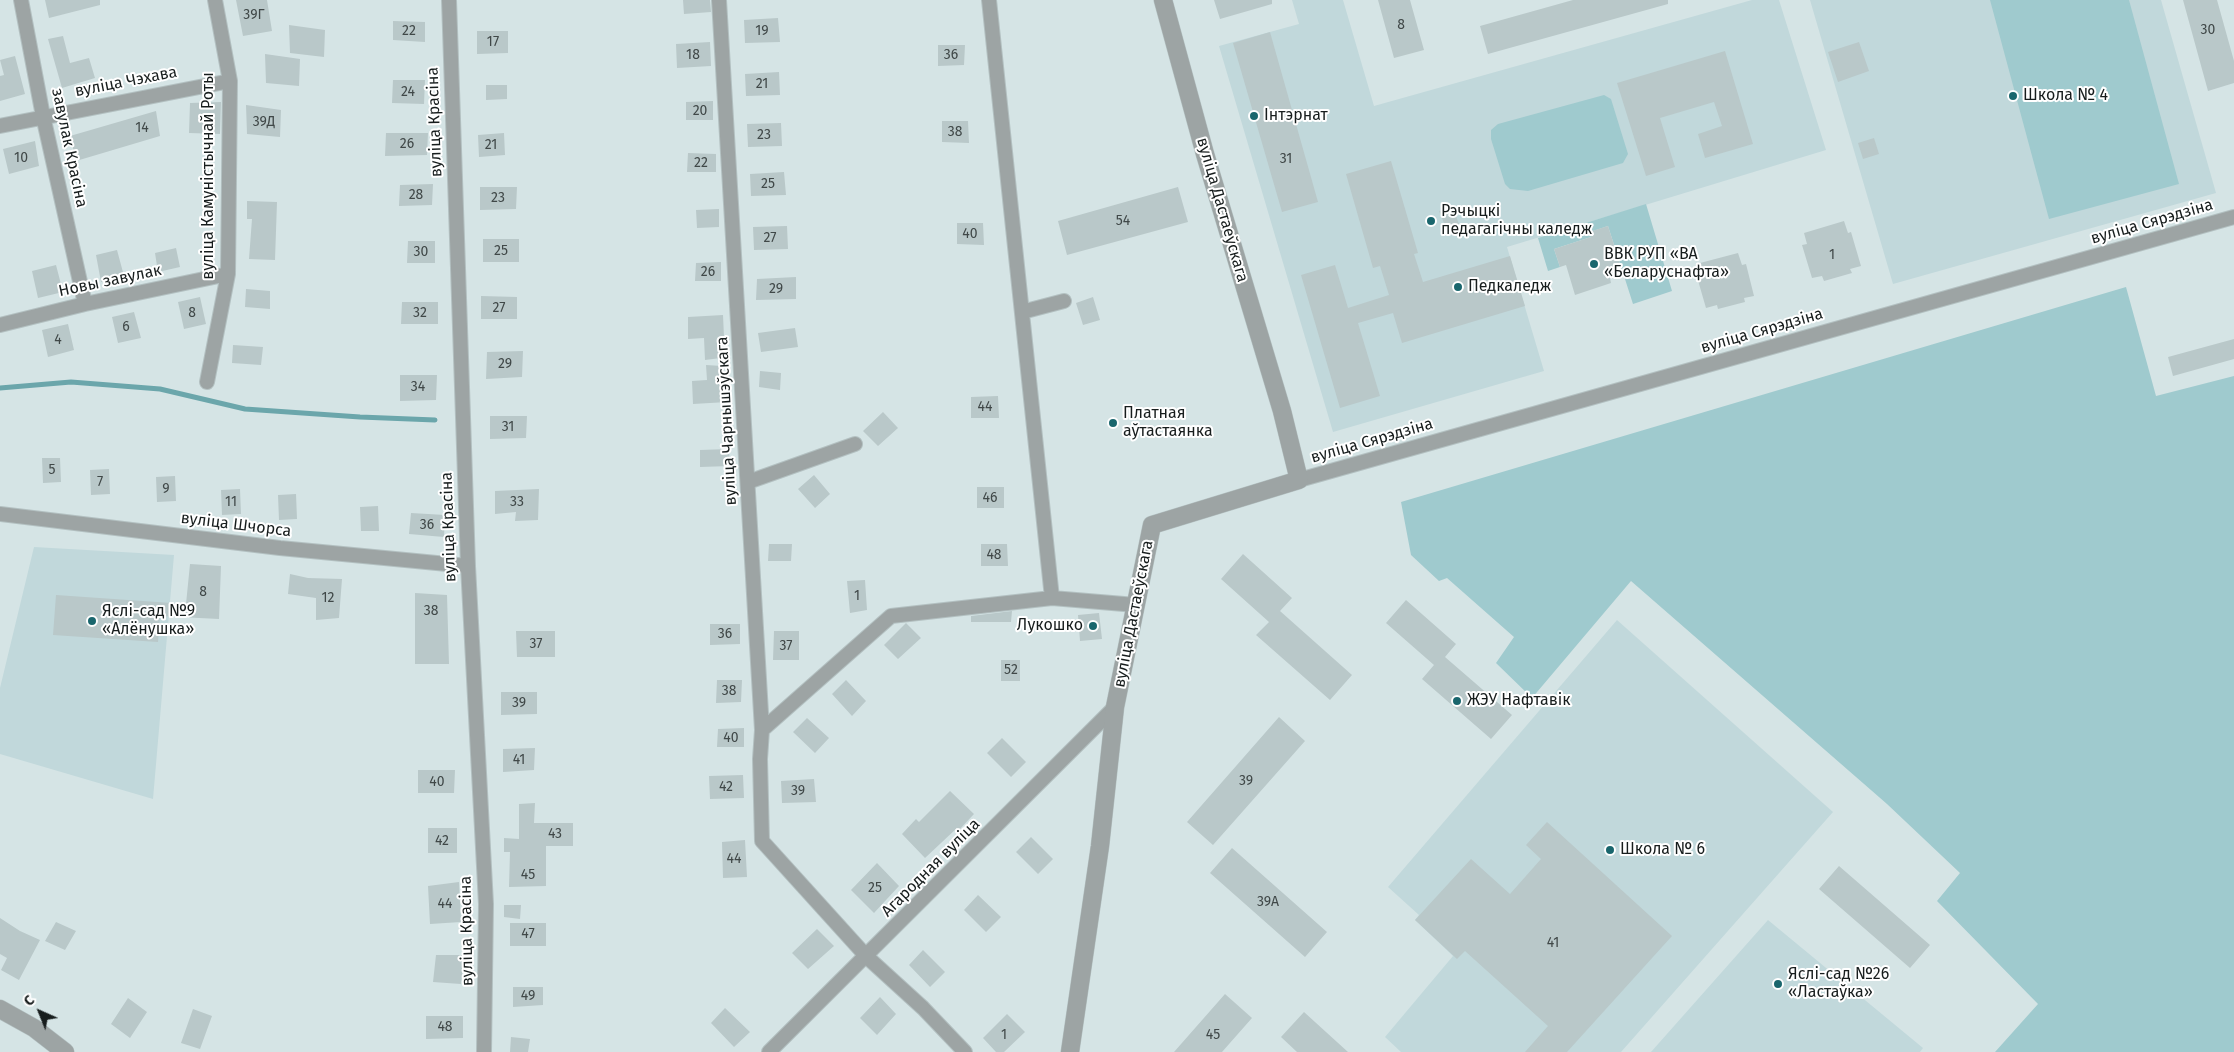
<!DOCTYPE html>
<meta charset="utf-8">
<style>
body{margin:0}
#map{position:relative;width:2234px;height:1052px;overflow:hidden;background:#d5e4e5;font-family:"Fira Sans",sans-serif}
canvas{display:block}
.north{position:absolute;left:15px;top:987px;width:50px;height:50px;-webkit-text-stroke:4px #fff;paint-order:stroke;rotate:316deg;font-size:14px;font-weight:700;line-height:20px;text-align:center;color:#171d1d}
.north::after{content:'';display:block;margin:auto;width:18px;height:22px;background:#171d1d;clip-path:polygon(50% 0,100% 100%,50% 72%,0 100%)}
</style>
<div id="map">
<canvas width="2234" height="1052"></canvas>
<div class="north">С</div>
</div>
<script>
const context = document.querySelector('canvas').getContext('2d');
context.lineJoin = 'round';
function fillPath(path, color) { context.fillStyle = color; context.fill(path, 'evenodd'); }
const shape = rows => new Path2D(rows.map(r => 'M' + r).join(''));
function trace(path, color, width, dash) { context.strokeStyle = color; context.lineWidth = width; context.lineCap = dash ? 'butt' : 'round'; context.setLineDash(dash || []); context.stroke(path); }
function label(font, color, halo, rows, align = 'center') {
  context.font = font + ' "Fira Sans",sans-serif'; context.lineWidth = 4; context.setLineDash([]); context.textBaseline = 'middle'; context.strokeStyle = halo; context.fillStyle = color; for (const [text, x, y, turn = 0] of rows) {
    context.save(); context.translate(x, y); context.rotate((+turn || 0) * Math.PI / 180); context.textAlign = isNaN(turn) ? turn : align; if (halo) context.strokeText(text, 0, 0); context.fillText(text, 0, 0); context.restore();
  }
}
const built = shape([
 [1292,0,1343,0,1374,106,1752,0,1779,0,1826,150,1507,247,1544,371,1333,432,1219,46,1299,24],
 [1810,0,2161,0,2216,193,1893,284],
 [34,547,174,555,153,799,0,754,0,688],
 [1617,620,1833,812,1621,1052,1401,1052,1385,1037,1453,956,1415,920,1419,915,1388,887],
 [1768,920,1923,1048,1920,1052,1651,1052]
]);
const green = shape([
 [1990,0,2129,0,2179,184,2049,219],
 [1604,95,1611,99,1628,154,1623,163,1528,191,1510,189,1505,184,1491,139,1491,130,1498,124],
 [1646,204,1672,291,1633,304,1608,226,1590,232,1591,237,1554,249,1560,267,1548,271,1538,238],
 [2126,287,2156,396,2234,376,2234,1052,1995,1052,2038,1004,1937,901,1960,873,1887,804,1631,581,1532,698,1496,663,1514,637,1447,578,1439,581,1411,555,1401,502]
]);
const stream = shape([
 [0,388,71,382,160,389,245,409,360,417,435,420]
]);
const building = shape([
 [45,0,100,0,100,5,49,18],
 [236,0,267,0,272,31,243,36],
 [683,0,710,0,711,12,684,14],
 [1214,0,1272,0,1272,4,1220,19],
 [1378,0,1410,0,1424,50,1394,58],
 [1573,0,1668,0,1668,4,1488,54,1480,26],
 [2183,0,2217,0,2234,61,2234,83,2208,91],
 [778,18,780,42,745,43,744,20],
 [393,21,425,22,425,42,393,40],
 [289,25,325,30,324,57,290,53],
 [477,31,508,31,508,53,477,54],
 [1270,32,1318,202,1282,212,1233,43],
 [63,36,70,63,89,58,95,78,62,88,48,39],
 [710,42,711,66,677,68,676,44],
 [1859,42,1869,71,1838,82,1828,52],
 [938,45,965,45,964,65,938,66],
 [1725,51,1753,144,1705,158,1698,134,1722,126,1714,102,1660,118,1675,167,1646,176,1617,83],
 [265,54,300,59,299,86,266,83],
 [15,56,25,94,0,101,0,76,4,75,0,60],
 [779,72,780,95,746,96,745,74],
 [393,80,425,80,424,104,392,103],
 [486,85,507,85,507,99,486,100],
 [713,101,713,120,686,120,686,102],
 [221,102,220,134,189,133,190,103],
 [246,105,281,110,280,137,247,134],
 [156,111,160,136,76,161,70,136],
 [942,121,968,121,969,143,942,142],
 [781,123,782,146,748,147,747,124],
 [386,133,428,133,427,155,385,156],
 [504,133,505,155,479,157,478,135],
 [1874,138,1879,154,1863,159,1858,143],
 [35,141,39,166,9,174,3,149],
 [688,153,716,154,716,172,687,172],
 [1391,161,1418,253,1414,254,1423,282,1510,256,1525,306,1402,343,1393,313,1358,323,1380,396,1340,408,1301,275,1335,265,1348,308,1389,295,1380,266,1373,268,1346,174],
 [784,172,786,195,751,196,750,174],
 [433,184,432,205,399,206,400,185],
 [480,187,517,187,516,209,480,210],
 [1178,187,1188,222,1067,255,1058,221],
 [247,201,277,202,275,260,249,259,252,219,247,219],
 [1452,206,1459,224,1446,228,1439,211],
 [719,209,719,227,697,228,696,210],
 [1844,221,1848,233,1851,232,1861,266,1850,269,1852,273,1824,281,1822,276,1812,278,1802,245,1807,244,1804,233],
 [957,223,983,223,984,245,957,244],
 [787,226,788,249,754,250,753,227],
 [1608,226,1623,273,1610,278,1611,283,1575,295,1566,265,1560,267,1554,249,1591,237,1589,232],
 [483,239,519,239,519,262,483,262],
 [408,241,435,241,435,263,407,263],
 [176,248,180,267,158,272,155,253],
 [117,250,124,276,101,282,96,255],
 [1738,253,1742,265,1746,264,1754,296,1744,298,1745,302,1718,309,1717,305,1706,308,1697,277,1703,275,1700,263],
 [721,262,721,281,695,281,696,263],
 [56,265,63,292,38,298,32,271],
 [796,277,796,299,756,300,757,279],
 [246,289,270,291,270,309,245,307],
 [481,296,517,297,517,319,481,319],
 [200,297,206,324,184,329,178,302],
 [1093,297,1100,320,1083,325,1076,303],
 [402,302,438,302,438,324,401,324],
 [134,312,141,338,118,343,112,317],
 [723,315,724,337,720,337,721,358,705,360,704,338,688,339,688,317],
 [68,324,74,350,48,357,42,330],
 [795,328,798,347,761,352,758,333],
 [2234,339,2234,359,2173,376,2168,357],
 [233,345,263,347,261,365,232,363],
 [523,351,522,377,486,379,487,352],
 [706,365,722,366,723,380,726,380,727,402,693,404,692,381,707,380],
 [760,371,781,373,780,390,759,387],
 [400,375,437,375,436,400,400,401],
 [998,396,999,418,971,418,971,397],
 [883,412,898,428,878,446,863,431],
 [490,416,527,416,526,438,490,439],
 [729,449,730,466,700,467,700,450],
 [42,458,60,458,61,482,43,483],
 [109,469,110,494,91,495,90,470],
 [814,475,830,494,815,508,798,489],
 [175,476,176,501,157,502,156,477],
 [977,487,1004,487,1004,508,977,508],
 [240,489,241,514,222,515,221,490],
 [539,489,538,520,515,521,516,512,495,514,495,491],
 [296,494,297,519,279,520,278,495],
 [378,506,379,531,361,531,360,507],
 [411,513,445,515,444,537,409,534],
 [769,544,792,544,791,561,768,561],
 [981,544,1007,544,1008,566,981,566],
 [1243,554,1292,598,1280,611,1352,675,1330,700,1256,635,1269,622,1221,579],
 [190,564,221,566,219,619,160,616,158,642,53,635,56,595,186,604],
 [290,574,308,578,342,579,339,618,316,620,316,598,288,594],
 [865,580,867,610,850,613,847,581],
 [415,593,447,595,449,664,415,664],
 [1406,600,1456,644,1445,657,1512,715,1491,739,1422,679,1434,665,1386,623],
 [1012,611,1011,622,971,622,971,616],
 [1099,613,1102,639,1080,641,1078,615],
 [906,623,921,638,898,659,884,645],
 [710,624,740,624,740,644,710,645],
 [516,631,555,631,555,657,517,657],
 [774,631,799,631,799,660,773,660],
 [1001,660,1020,660,1020,681,1001,681],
 [717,680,742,680,741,702,716,703],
 [846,680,866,701,852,716,832,694],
 [501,692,537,692,537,714,501,715],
 [1279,717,1305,741,1213,845,1187,822],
 [807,718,829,738,815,753,793,732],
 [744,728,744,747,717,747,718,729],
 [1002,738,1026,762,1011,777,987,753],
 [535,748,534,770,503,772,503,749],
 [418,770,455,770,454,793,418,793],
 [743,775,744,798,710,799,709,776],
 [814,779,816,802,782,803,781,781],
 [950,791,974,814,959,830,957,828,925,858,902,834,916,819,919,822],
 [535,803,534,823,573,823,573,846,546,846,546,886,509,887,510,852,504,852,504,838,519,839,519,804],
 [1547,822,1672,936,1567,1052,1525,1052,1548,1026,1465,951,1457,959,1415,920,1471,859,1510,894,1541,859,1526,845],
 [428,828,457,828,457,853,428,853],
 [1031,837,1053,859,1038,874,1016,852],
 [745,840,747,877,723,878,722,842],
 [1232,848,1327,932,1305,957,1210,873],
 [877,863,899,886,874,913,851,890],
 [1839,866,1930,945,1910,968,1819,889],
 [459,882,461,922,430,924,428,886],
 [978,895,1001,917,986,932,964,910],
 [504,905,521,905,520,919,504,917],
 [0,918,20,931,40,940,19,980,1,970,7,958,0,954],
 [56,922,76,931,65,950,45,941],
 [510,923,546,923,546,946,510,946],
 [817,929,834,946,808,969,792,953],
 [923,950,945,972,930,987,909,965],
 [436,955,464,955,461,984,433,982],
 [513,987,543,987,543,1005,513,1007],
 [1225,994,1252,1018,1222,1052,1174,1052],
 [880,997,896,1014,877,1035,860,1018],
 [128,998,147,1012,130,1038,111,1024],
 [725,1008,750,1032,734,1047,711,1023],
 [193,1009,212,1016,200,1049,181,1043],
 [1304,1012,1348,1052,1297,1052,1281,1037],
 [1007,1014,1025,1032,1004,1052,996,1052,983,1038],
 [426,1016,463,1016,463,1038,426,1039],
 [511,1037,530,1039,528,1052,510,1052]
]);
const minor = shape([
 [21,0,43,116,85,304],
 [449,0,468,566,486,904,484,1052],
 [719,0,762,730,760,759,762,841,867,957,923,1008,965,1052],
 [989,0,1052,598],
 [0,126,230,81],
 [1022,312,1064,301],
 [0,325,85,304,228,274],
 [207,382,228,274,230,81,215,0],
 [1299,480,2234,217],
 [748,482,855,444],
 [0,514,280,548,468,566],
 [762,730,891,616,1052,598,1136,605],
 [769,1052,1115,707]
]);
const tertiary = shape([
 [0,1009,34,1028,65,1052],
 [1070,1052,1100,846,1115,707,1152,525,1299,480,1282,411,1205,154,1163,0]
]);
const markers = [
 [2013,96,5,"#19666d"],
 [1254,116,5,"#19666d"],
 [1431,221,5,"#19666d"],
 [1594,264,5,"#19666d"],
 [1458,287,5,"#19666d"],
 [1113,423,5,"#19666d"],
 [92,621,5,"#19666d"],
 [1093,626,5,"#19666d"],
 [1457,701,5,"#19666d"],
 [1610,850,5,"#19666d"],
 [1778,984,5,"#19666d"]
];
const numberNames = [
 ["39Г",254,15],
 ["8",1401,25],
 ["30",2208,30],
 ["22",409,31],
 ["19",762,31],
 ["17",493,42],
 ["18",693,55],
 ["36",951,55],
 ["21",762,84],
 ["24",408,92],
 ["20",700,111],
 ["39Д",264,122],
 ["14",142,128],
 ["38",955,132],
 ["23",764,135],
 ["26",407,144],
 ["21",491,145],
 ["10",21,158],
 ["31",1286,159],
 ["22",701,163],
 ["25",768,184],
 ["28",416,195],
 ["23",498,198],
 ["54",1123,221],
 ["40",970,234],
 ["27",770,238],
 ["25",501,251],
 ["30",421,252],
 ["1",1832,255],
 ["26",708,272],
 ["29",776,289],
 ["27",499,308],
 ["8",192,313],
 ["32",420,313],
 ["6",126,327],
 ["4",58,340],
 ["29",505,364],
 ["34",418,387],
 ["44",985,407],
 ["31",508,427],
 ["5",52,470],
 ["7",100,482],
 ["9",166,489],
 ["46",990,498],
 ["11",231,502],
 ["33",517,502],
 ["36",427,525],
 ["48",994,555],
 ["8",203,592],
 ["1",857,596],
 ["12",328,598],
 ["38",431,611],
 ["36",725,634],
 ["37",536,644],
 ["37",786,646],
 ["52",1011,670],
 ["38",729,691],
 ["39",519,703],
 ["40",731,738],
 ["41",519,760],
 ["39",1246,781],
 ["40",437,782],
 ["42",726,787],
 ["39",798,791],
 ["43",555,834],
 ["42",442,841],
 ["44",734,859],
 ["45",528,875],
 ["25",875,888],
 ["39А",1268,902],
 ["44",445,904],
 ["47",528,934],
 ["41",1553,943],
 ["49",528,996],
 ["48",445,1027],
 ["1",1004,1035],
 ["45",1213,1035]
];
const streetNames = [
 ["вуліца Чэхава",126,82,-11],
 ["вуліца Красіна",435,122,-92],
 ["завулак Красіна",69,148,78],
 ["вуліца Камуністычнай Роты",209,176,-90],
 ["вуліца Дастаеўскага",1222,210,74],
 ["вуліца Сярэдзіна",2152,222,-16],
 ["Новы завулак",110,281,-12],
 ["вуліца Сярэдзіна",1762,331,-16],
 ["вуліца Чарнышэўскага",727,421,-93],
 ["вуліца Сярэдзіна",1372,441,-16],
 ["вуліца Шчорса",236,525,7],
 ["вуліца Красіна",449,527,-92],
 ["вуліца Дастаеўскага",1134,614,-79],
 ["Агародная вуліца",931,868,-45],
 ["вуліца Красіна",467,931,-91]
];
const poiNames = [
 ["Школа № 4",2023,96],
 ["Інтэрнат",1264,116],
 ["Рэчыцкі",1441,212],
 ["педагагічны каледж",1441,230],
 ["ВВК РУП «ВА",1604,255],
 ["«Беларуснафта»",1604,273],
 ["Педкаледж",1468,287],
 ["Платная",1123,414],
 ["аўтастаянка",1123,432],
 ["Яслі-сад №9",102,612],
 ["«Алёнушка»",102,630],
 ["Лукошко",1083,626,"right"],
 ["ЖЭУ Нафтавік",1467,701],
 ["Школа № 6",1620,850],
 ["Яслі-сад №26",1788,975],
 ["«Ластаўка»",1788,993]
];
fillPath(built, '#c1d8db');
fillPath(green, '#9fcace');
trace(stream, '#6ba6ab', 5);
fillPath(building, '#b9c8c9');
trace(minor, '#b3c0c1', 16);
trace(tertiary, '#b3c0c1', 19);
trace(minor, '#9da4a4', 14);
trace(tertiary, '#9da4a4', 18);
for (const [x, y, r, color] of markers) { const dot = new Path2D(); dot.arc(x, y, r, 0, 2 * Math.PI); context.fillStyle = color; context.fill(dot); trace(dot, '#fff', 2); }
label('14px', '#404848', null, numberNames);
label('16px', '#171d1d', '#fff', streetNames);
label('16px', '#171d1d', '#fff', poiNames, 'left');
</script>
